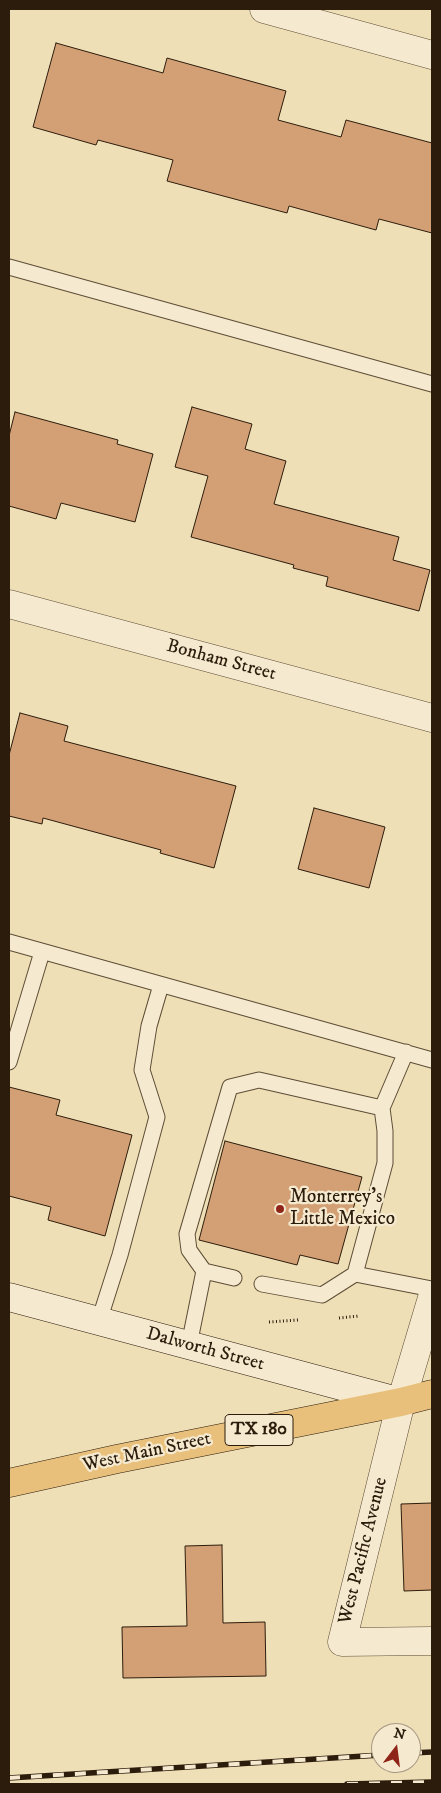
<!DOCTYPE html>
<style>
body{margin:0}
#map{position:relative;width:441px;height:1793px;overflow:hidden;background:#efdfb6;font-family:"IM FELL DW Pica",serif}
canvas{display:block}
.frame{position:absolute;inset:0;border:10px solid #2c1c0c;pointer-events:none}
.north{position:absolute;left:371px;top:1723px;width:50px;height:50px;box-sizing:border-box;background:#f5ead0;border:1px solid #a59882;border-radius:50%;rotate:15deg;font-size:14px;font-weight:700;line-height:20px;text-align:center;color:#2c1c0c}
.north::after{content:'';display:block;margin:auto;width:18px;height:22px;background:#8f2418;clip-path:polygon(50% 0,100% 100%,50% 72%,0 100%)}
</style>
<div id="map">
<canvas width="441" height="1793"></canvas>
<div class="frame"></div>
<div class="north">N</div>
</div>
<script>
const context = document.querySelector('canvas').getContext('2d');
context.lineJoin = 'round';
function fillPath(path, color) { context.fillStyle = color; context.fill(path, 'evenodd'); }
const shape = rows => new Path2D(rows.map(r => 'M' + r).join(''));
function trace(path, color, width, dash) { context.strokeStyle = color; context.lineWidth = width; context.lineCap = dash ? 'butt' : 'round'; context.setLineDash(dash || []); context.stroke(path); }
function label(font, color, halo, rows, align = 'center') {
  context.font = font + ' "IM FELL DW Pica",serif'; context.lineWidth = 4.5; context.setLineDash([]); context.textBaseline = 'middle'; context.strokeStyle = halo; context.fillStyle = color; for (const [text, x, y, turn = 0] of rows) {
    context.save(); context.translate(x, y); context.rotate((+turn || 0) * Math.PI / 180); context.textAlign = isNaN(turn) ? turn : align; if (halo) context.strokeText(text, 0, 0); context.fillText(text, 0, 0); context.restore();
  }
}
const building = shape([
 [56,43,163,73,167,58,286,91,278,120,341,137,346,120,432,143,432,233,379,219,376,230,289,206,287,213,167,181,173,160,98,140,96,145,33,127,56,43],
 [192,407,252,424,245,449,286,461,274,504,399,537,393,560,430,570,419,611,326,586,328,577,293,568,294,565,191,537,208,476,175,467,192,407],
 [15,412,118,440,117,444,153,454,135,522,61,503,56,519,9,506,9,436,15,412],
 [20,713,68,726,64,741,236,786,214,868,160,853,161,850,43,818,42,824,9,816,9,755,20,713],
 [314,808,385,827,369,888,298,869,314,808],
 [9,1087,60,1100,56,1115,132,1135,105,1236,48,1220,51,1207,9,1196,9,1087],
 [225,1141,362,1177,338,1264,300,1255,297,1265,199,1240,225,1141],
 [432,1503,432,1590,404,1591,401,1504,432,1503],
 [222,1545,223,1623,265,1622,266,1676,123,1678,122,1627,187,1626,185,1546,222,1545]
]);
const path = shape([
 [339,1318,359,1316],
 [269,1322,298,1320]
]);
const lane = shape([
 [9,267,432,384],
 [9,942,432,1060],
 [9,1062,42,952],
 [204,1271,234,1278],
 [355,1274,385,1163,385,1131,382,1108],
 [262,1284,322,1295,355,1274,432,1289],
 [99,1321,120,1255,157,1117,142,1070,149,1026,161,985],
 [189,1345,204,1271,189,1250,187,1234,230,1087,259,1080,382,1108,406,1052]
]);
const street = shape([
 [264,9,432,55],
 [9,604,432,718],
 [432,1298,401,1402,342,1642,432,1641]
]);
const secondary = shape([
 [9,1297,401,1402]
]);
const primary = shape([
 [9,1483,117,1459,401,1402,432,1394]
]);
const rail = shape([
 [411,1753,432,1752],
 [9,1778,381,1755],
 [347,1784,432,1782]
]);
const markers = [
 [280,1209,5,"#8f2418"]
];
const shields = [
 [259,1430,68]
];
const shieldNames = [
 ["TX 180",259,1430]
];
const streetNames = [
 ["Bonham Street",221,661,15],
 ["Dalworth Street",205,1350,15],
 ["West Main Street",147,1453,-12],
 ["West Pacific Avenue",364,1551,-76]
];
const poiNames = [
 ["Monterrey's",290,1198],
 ["Little Mexico",290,1220]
];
fillPath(building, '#d3a075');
trace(building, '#2c1c0c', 1);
trace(lane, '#5d4d36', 17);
trace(street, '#5d4d36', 29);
trace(secondary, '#2c1c0c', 29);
trace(primary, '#2c1c0c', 29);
trace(path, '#2c1c0c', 3, [1, 2.5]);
trace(lane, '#f5ead0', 15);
trace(street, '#f5ead0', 28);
trace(secondary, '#f5ead0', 28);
trace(primary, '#e8c07b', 28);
trace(rail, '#2c1c0c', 5.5);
trace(rail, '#f5ead0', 4, [11]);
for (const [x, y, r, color] of markers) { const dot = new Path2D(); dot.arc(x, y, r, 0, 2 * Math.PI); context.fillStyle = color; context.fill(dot); trace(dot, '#f5ead0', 2); }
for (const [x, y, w] of shields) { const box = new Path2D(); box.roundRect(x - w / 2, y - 15.5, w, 31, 4); context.fillStyle = '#f5ead0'; context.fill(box); trace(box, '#2c1c0c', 1); }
label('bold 18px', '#2c1c0c', null, shieldNames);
label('19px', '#2c1c0c', '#f5ead0', streetNames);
label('19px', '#2c1c0c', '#f5ead0', poiNames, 'left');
</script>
